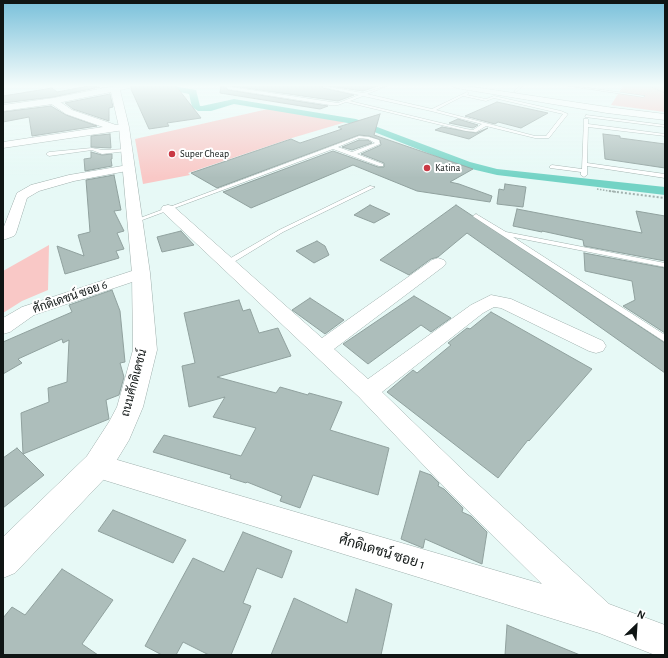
<!DOCTYPE html>
<meta charset="utf-8">
<style>
body{margin:0}
#map{position:relative;width:668px;height:658px;overflow:hidden;background:#e7f9f6;font-family:"Alegreya Sans",sans-serif}
canvas{display:block}
.frame{position:absolute;inset:0;border:4px solid #0f1514;pointer-events:none}
.north{position:absolute;left:616px;top:606px;width:40px;height:40px;-webkit-text-stroke:3px #fff;paint-order:stroke;rotate:25deg;font-size:11px;font-weight:700;line-height:16px;text-align:center;color:#0f1514}
.north::after{content:'';display:block;margin:auto;width:14px;height:18px;background:#0f1514;clip-path:polygon(50% 0,100% 100%,50% 72%,0 100%)}
</style>
<div id="map">
<canvas width="668" height="658"></canvas>
<div class="frame"></div>
<div class="north">N</div>
</div>
<script>
const context = document.querySelector('canvas').getContext('2d');
context.lineJoin = 'round';
function fillPath(path, color) { context.fillStyle = color; context.fill(path, 'evenodd'); }
const shape = rows => new Path2D(rows.map(r => 'M' + r).join(''));
function trace(path, color, width, dash) { context.strokeStyle = color; context.lineWidth = width; context.lineCap = dash ? 'butt' : 'round'; context.setLineDash(dash || []); context.stroke(path); }
function label(font, color, halo, rows, align = 'center') {
  context.font = font + ' "Alegreya Sans",Sarabun,sans-serif'; context.lineWidth = 4; context.setLineDash([]); context.textBaseline = 'middle'; context.strokeStyle = halo; context.fillStyle = color; for (const [text, x, y, turn = 0] of rows) {
    context.save(); context.translate(x, y); context.rotate((+turn || 0) * Math.PI / 180); context.textAlign = isNaN(turn) ? turn : align; if (halo) context.strokeText(text, 0, 0); context.fillText(text, 0, 0); context.restore();
  }
}
const green = shape([
 [623,86,665,86,665,112,611,105],
 [268,109,346,122,292,138,188,173,190,175,143,184,135,139],
 [49,245,48,290,22,301,3,313,3,271]
]);
const canal = shape([
 [160,86,173,86,196,90,200,106,202,106,234,99,356,119,470,162,497,169,665,187,665,195,497,175,463,167,354,124,234,104,211,111,198,111,192,107,189,94,161,88,160,86]
]);
const building = shape([
 [88,86,100,87,53,97,3,103,3,96,52,88,57,92,88,86],
 [132,86,176,86,201,118,167,123,169,126,149,129,131,89,132,86],
 [221,86,224,86,228,90,328,106,320,109,220,93,221,86],
 [232,86,322,86,323,88,354,95,338,101,232,86],
 [329,86,378,86,363,91,329,86],
 [110,94,113,107,109,108,109,121,73,109,65,103,110,94],
 [497,102,548,113,521,128,498,122,495,124,465,116,497,102],
 [51,106,66,115,97,126,32,136,29,117,3,122,3,112,51,106],
 [380,114,374,135,473,169,450,182,459,184,492,196,490,202,417,191,353,165,251,208,223,192,333,151,378,167,384,167,384,163,361,154,381,145,380,140,369,136,359,135,217,188,191,173,291,139,300,143,342,129,338,127,380,114],
 [458,119,478,125,473,128,449,123,458,119],
 [442,127,476,133,488,128,469,139,435,130,442,127],
 [110,134,111,148,91,147,91,136,110,134],
 [603,134,620,136,620,138,665,144,665,168,605,159,603,134],
 [359,140,368,140,372,143,352,150,342,147,359,140],
 [91,152,102,155,112,154,112,159,111,159,112,166,85,171,84,159,91,158,91,152],
 [114,175,121,210,114,211,124,231,117,233,124,249,116,251,119,258,65,274,57,246,84,256,78,235,90,232,86,180,114,175],
 [505,184,526,187,523,207,497,204,499,189,504,190,505,184],
 [370,205,390,214,374,223,354,215,370,205],
 [456,205,665,343,665,373,467,233,438,257,431,259,409,275,380,260,456,205],
 [517,209,642,233,636,211,665,216,665,261,584,246,583,240,542,231,542,232,513,226,517,209],
 [181,231,194,245,162,252,157,237,181,231],
 [317,241,325,246,329,255,314,263,296,251,317,241],
 [584,253,665,268,665,333,623,306,635,300,632,281,585,271,584,253],
 [112,290,120,311,125,362,120,363,124,377,119,395,106,400,109,419,23,454,21,413,49,402,48,388,67,382,69,340,63,343,62,339,18,359,22,363,3,374,3,342,72,312,69,305,112,290],
 [414,296,451,318,431,332,421,325,368,364,343,344,414,296],
 [310,298,344,320,325,334,292,310,310,298],
 [239,300,243,311,250,309,259,333,278,328,291,356,217,377,276,393,280,387,308,395,309,393,342,402,330,430,389,448,378,495,313,475,300,508,280,501,282,496,247,482,246,483,230,478,231,475,153,452,164,435,241,456,256,428,213,417,225,397,189,407,182,366,195,363,184,313,239,300],
 [491,312,592,369,529,441,528,440,498,478,387,392,413,370,417,373,451,345,448,343,467,328,470,329,491,312],
 [17,448,44,475,3,508,3,458,17,448],
 [420,471,431,475,439,483,438,486,444,489,463,508,462,512,471,516,487,532,482,564,425,539,423,548,401,539,420,471],
 [113,510,186,540,173,563,98,531,113,510],
 [243,532,292,551,282,578,257,568,243,603,251,606,231,655,209,655,183,642,176,655,162,655,145,646,193,558,224,572,243,532],
 [62,569,113,600,82,644,98,655,3,655,3,618,12,607,25,615,62,569],
 [356,589,392,604,381,655,271,655,294,598,347,623,356,589],
 [507,625,580,655,505,655,507,625]
]);
const pathFar2 = shape([
 [649,86,665,93]
]);
const pathFar1 = shape([
 [597,189,616,192]
]);
const path = shape([
 [609,191,665,198]
]);
const service = shape([
 [225,86,338,103,359,95,323,87,323,86,363,93,387,86,367,94,432,109,467,92,469,93,467,95,486,99,494,96,561,111,568,114,549,138,535,138,486,126,476,132,466,131,346,102,338,105,330,105,228,89,225,86],
 [363,96,431,111,482,124,473,130,466,129,350,101,363,96],
 [463,96,486,101,494,98,563,114,546,136,535,136,436,110,463,96],
 [519,86,523,86,516,92,514,92,519,86],
 [569,86,575,86,645,96,643,97,569,86],
 [586,115,665,125,665,127,585,117,586,115],
 [584,119,588,119,588,124,665,134,665,136,588,127,587,163,665,174,665,178,587,166,587,175,584,177,581,175,581,172,550,168,550,166,552,165,582,169,584,119],
 [359,136,369,137,379,140,380,144,357,154,383,164,383,166,379,166,333,149,137,222,132,221,359,136],
 [359,138,368,139,375,143,352,152,338,147,359,138],
 [92,148,103,150,127,149,129,150,127,151,102,154,92,150,49,156,46,154,49,152,92,148],
 [370,186,375,187,283,232,229,265,226,265,222,263,279,230,370,186],
 [476,214,506,232,665,263,665,267,513,237,665,335,665,342,474,217,473,216,476,214]
]);
const minor = shape([
 [452,86,467,86,607,107,665,114,665,120,607,113,456,88,452,86],
 [50,99,56,99,72,110,116,125,124,124,129,127,124,130,3,148,3,142,103,127,66,114,50,103,49,101,50,99],
 [128,165,132,166,134,168,132,170,74,181,39,191,27,198,16,233,14,236,3,240,3,229,17,193,31,185,69,175,128,165],
 [168,205,173,206,322,338,432,260,438,258,444,260,446,263,444,266,334,349,368,379,471,305,491,295,511,299,603,341,606,346,603,351,596,353,589,351,501,308,494,307,483,313,382,392,469,476,609,604,665,625,665,655,655,655,599,633,88,475,84,466,88,457,97,454,542,584,451,494,359,397,163,212,161,209,163,206,168,205],
 [141,268,147,269,149,273,147,277,34,315,10,332,3,334,3,318,22,307,141,268]
]);
const secondary = shape([
 [114,86,131,86,130,88,120,90,129,127,150,273,157,350,143,407,129,440,107,476,15,573,3,578,3,537,87,456,109,422,117,407,133,350,132,273,119,127,111,92,53,104,3,111,3,105,53,98,114,86]
]);
const markers = [
 [172,154,4,"#c93944"],
 [427,168,4,"#c93944"]
];
const farPoinames = [
 ["Super Cheap",180,154],
 ["Katina",435,168]
];
const streetNames = [
 ["ศักดิเดชน์ ซอย 6",70,297,-19],
 ["ถนนศักดิเดชน์",134,383,-75]
];
const nearStreetnames = [
 ["ศักดิเดชน์ ซอย 1",382,552,17]
];
fillPath(green, '#f9c8c6');
fillPath(canal, '#73d3c5');
fillPath(building, '#adbebb');
trace(building, '#90a19e', 1);
trace(service, '#9fb0ad', 1);
trace(minor, '#9fb0ad', 1);
trace(secondary, '#9fb0ad', 1);
trace(pathFar2, '#a3b2af', 1, [1.5, 1.5]);
trace(pathFar1, '#a3b2af', 1.5, [1.5, 1.5]);
trace(path, '#a3b2af', 2, [2, 2]);
fillPath(service, '#fff');
fillPath(minor, '#fff');
fillPath(secondary, '#fff');
const sky = context.createLinearGradient(0, 0, 0, 178);
sky.addColorStop(0, '#79c0da');
sky.addColorStop(0.48, '#f4fcfb');
sky.addColorStop(1, '#f4fcfb00');
context.fillStyle = sky;
context.fillRect(0, 0, 668, 178);
for (const [x, y, r, color] of markers) { const dot = new Path2D(); dot.arc(x, y, r, 0, 2 * Math.PI); context.fillStyle = color; context.fill(dot); trace(dot, '#fff', 1.5); }
label('10px', '#0f1514', '#fff', farPoinames, 'left');
label('12px', '#0f1514', '#fff', streetNames);
label('14px', '#0f1514', '#fff', nearStreetnames);
</script>
